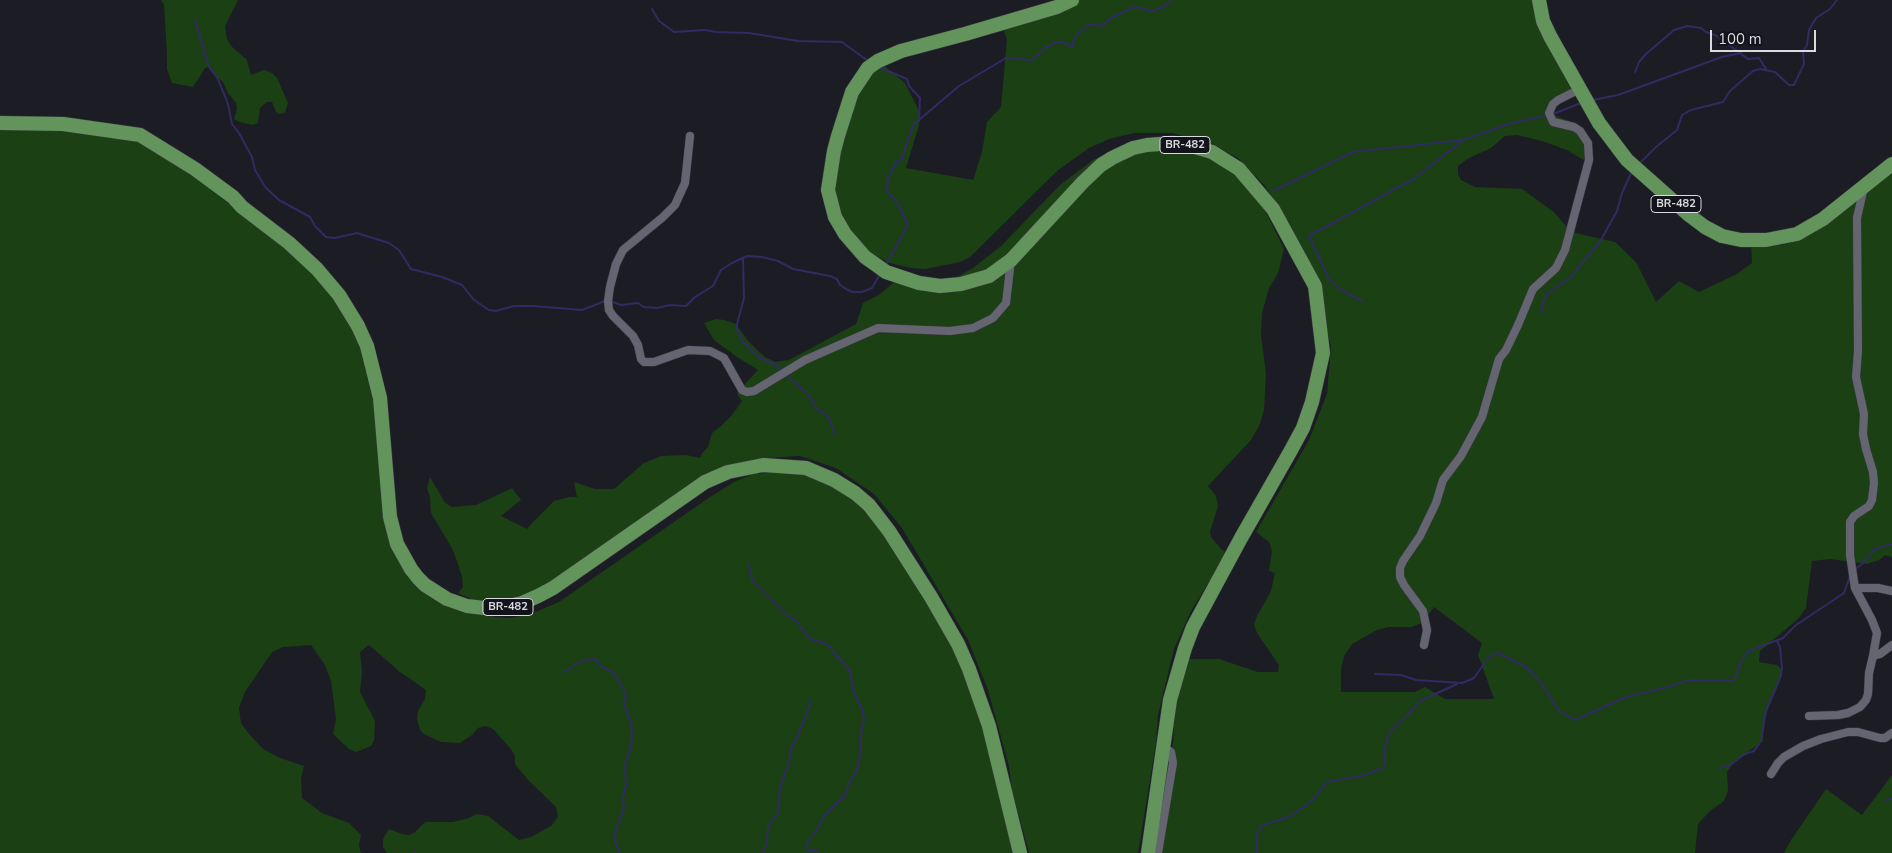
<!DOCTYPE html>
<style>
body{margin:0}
#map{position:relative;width:1892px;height:853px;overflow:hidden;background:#1c1c25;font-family:"Nunito Sans",sans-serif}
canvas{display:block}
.scale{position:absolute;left:1710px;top:30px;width:106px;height:22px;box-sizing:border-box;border:2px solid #dadae0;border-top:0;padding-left:6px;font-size:15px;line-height:18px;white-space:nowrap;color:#dadae0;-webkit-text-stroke:4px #13131c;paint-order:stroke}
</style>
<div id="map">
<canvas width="1892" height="853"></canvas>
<div class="scale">100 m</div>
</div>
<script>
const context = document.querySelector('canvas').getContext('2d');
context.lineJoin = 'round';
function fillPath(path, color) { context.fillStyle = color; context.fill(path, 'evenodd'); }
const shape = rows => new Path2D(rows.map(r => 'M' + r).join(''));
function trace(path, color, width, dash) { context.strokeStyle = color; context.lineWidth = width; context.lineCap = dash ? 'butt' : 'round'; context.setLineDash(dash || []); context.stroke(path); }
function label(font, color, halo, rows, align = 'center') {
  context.font = font + ' "Nunito Sans",sans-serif'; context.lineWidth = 4; context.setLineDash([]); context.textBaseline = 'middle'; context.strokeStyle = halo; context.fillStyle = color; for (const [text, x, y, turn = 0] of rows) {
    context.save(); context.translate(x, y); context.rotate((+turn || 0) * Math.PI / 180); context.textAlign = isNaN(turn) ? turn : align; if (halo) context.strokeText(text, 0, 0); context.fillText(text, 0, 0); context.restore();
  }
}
const green = shape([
 [161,0,238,0,225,26,227,39,231,46,247,60,251,75,264,70,272,73,277,78,288,103,285,113,279,114,276,112,272,102,267,102,260,108,258,123,253,125,240,122,234,119,237,109,236,103,228,93,223,82,217,77,209,67,205,68,193,87,172,83,167,69,167,54,164,5],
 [1072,0,1534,0,1573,90,1557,99,1551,114,1575,123,1582,131,1587,162,1567,150,1542,141,1517,135,1505,136,1491,148,1469,158,1458,166,1458,174,1461,180,1475,187,1522,189,1554,212,1571,232,1615,242,1636,262,1656,302,1679,281,1699,292,1735,275,1752,263,1751,244,1782,245,1800,240,1814,233,1848,207,1892,164,1892,557,1885,555,1879,560,1867,564,1830,559,1812,561,1806,608,1798,619,1760,651,1759,662,1777,665,1782,670,1782,676,1764,719,1763,741,1734,762,1727,772,1728,791,1724,801,1710,811,1698,824,1695,853,1157,853,1173,742,1175,707,1184,659,1219,659,1258,672,1278,672,1279,665,1257,633,1254,624,1257,616,1271,591,1275,573,1269,571,1272,551,1269,542,1256,532,1309,440,1327,394,1331,346,1320,298,1271,195,1264,185,1238,158,1212,144,1172,133,1134,133,1109,139,1089,148,1057,171,970,257,960,262,925,269,911,268,890,263,869,252,853,238,833,202,842,134,858,87,881,63,905,83,920,113,919,125,906,168,973,180,982,152,987,122,1001,107,1007,39,1001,24],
 [1434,607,1482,643,1478,655,1494,699,1445,699,1425,687,1415,692,1341,692,1341,668,1344,656,1352,644,1377,630,1389,627,1412,627,1422,623],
 [0,127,35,127,149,143,189,169,316,274,350,319,373,373,389,515,413,572,475,613,492,617,512,618,535,612,559,602,710,497,736,481,754,474,787,471,827,479,868,506,967,661,1015,853,387,853,383,847,383,839,389,829,402,834,409,835,415,832,421,826,426,822,453,822,469,818,477,814,488,816,519,840,531,837,551,826,558,817,556,807,528,780,515,764,515,756,511,749,493,729,485,726,478,728,472,735,460,743,441,742,424,734,420,730,417,719,418,711,425,699,426,690,400,672,369,645,360,652,362,672,360,692,375,721,374,740,371,746,356,752,349,749,333,734,336,719,331,681,325,665,311,645,283,647,272,652,245,692,239,708,241,723,249,734,263,749,280,758,304,766,301,778,302,798,322,813,349,823,361,835,359,845,361,853,0,853],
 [1141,144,1171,145,1211,158,1229,168,1248,185,1262,204,1284,249,1278,273,1269,288,1262,313,1261,334,1266,374,1264,410,1260,424,1251,440,1208,486,1216,496,1218,506,1210,532,1211,537,1222,550,1227,553,1191,611,1174,649,1158,715,1156,743,1138,853,1029,853,1012,790,1009,766,988,690,968,640,902,528,874,494,836,468,800,456,767,458,735,468,519,604,477,601,458,593,463,587,462,576,453,550,431,513,430,497,427,488,430,477,444,501,447,504,452,507,476,505,512,488,521,500,501,516,527,529,533,522,554,501,569,497,577,497,574,482,595,489,614,489,644,463,661,456,686,455,700,458,702,453,708,447,712,433,721,426,732,415,742,401,737,394,744,385,758,370,737,357,714,340,704,323,716,319,724,320,736,324,749,342,765,357,775,362,789,360,856,324,863,303,879,295,894,282,895,278,928,281,955,278,973,268,1001,246,1060,185,1093,160,1109,152],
 [1892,775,1892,853,1784,853,1791,840,1826,789,1862,815]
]);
const stream = shape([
 [652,9,659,21,674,32,705,30,716,32,749,33,798,41,842,42,868,61],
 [195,20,209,67,218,79,228,104,232,124,239,133,252,157,255,170,266,188,279,200,310,217,315,226,326,237,335,238,357,233,389,243,399,250,411,269,442,277,462,285,474,300,489,310,496,311,514,306,533,306,582,310,605,301],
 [879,67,907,79,909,86,920,98,919,121],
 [1635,72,1639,62,1646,54,1674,30,1687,26,1701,28,1706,32,1717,36,1748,59,1759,58,1766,69],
 [1593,100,1618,95,1722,57,1741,53],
 [1553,114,1581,103],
 [1639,164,1656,147,1677,130,1682,115,1691,110,1723,102,1730,91,1753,71,1760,69,1775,72,1789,85,1794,85,1804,64,1803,52,1807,45,1809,30,1813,23,1816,18,1830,9,1837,0],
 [1273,191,1353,152,1463,140,1509,124,1548,115],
 [743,258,744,298,737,324,737,329,742,341,760,358,776,365,782,371],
 [885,266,906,229,907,223,899,205,887,191,888,179,894,166,902,158,913,125,959,86,1006,58,1032,60,1045,48,1056,42,1062,42,1072,47,1076,35,1090,24,1102,26,1111,18,1132,8,1137,7,1152,11,1162,8,1171,0],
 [610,301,621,305,638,303,644,307,657,308,670,305,686,306,695,297,713,286,721,270,732,263,747,256,762,257,778,261,793,269,830,276,837,279,840,285,846,289,853,292,862,292,872,288,880,274],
 [1362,301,1338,288,1329,279,1309,236,1415,178,1463,140],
 [1541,313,1544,299,1548,293,1571,277,1601,240,1617,211,1622,193,1632,171],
 [785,374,807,393,816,408,829,418,835,435],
 [749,564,752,580,785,613,796,621,808,636,813,640,827,644,850,671,854,693,862,709,864,719,861,735,861,753,856,772,849,783,845,795,824,816,814,835,807,842,808,850,816,851,819,853],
 [1854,570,1862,564,1875,549,1892,544],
 [564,672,583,660,596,659,599,665,614,673,626,694,624,705,631,722,632,734,631,746,625,765,626,786,623,798,624,807,614,837,619,853],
 [1375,674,1401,675,1416,680,1462,683,1474,678,1488,658,1496,653,1500,654,1526,667,1542,684,1559,711,1575,720,1626,697,1668,687,1689,680,1732,681,1735,679,1742,659,1749,651,1783,638,1796,625,1844,593,1850,576],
 [1719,768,1730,765,1745,754,1754,751,1761,741,1766,711,1780,678,1782,668,1780,647,1777,641],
 [1884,800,1892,799],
 [413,851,415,853],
 [763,853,767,841,768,826,778,813,780,787,789,764,791,748,798,736,811,701],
 [1257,853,1257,835,1261,826,1291,816,1311,801,1327,782,1361,776,1383,768,1385,764,1385,749,1388,736,1396,725,1405,718,1420,701,1457,684]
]);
const minor = shape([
 [690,136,685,183,675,205,663,217,623,250,616,264,610,287,608,301,609,310,613,316,633,336,638,345,641,359,644,362,654,362,688,350,710,351,724,358,742,390,747,392,754,391,805,360,878,328,950,331,973,328,993,318,1006,303,1011,260],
 [1864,187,1857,218,1858,351,1856,377,1864,414,1863,434,1866,449,1873,472,1874,483,1872,500,1869,506,1854,516,1850,522,1850,555,1855,588,1878,588,1892,591],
 [1855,588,1872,620,1877,633,1873,656],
 [1424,645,1427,630,1423,611,1404,585,1400,577,1400,568,1403,561,1420,536,1436,503,1443,480,1461,456,1482,417,1499,359,1506,350,1518,325,1533,289,1556,268,1565,250,1589,160,1588,143,1580,131,1574,127,1553,122,1549,113,1553,104,1558,100,1580,89],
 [1809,716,1838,715,1848,713,1860,707,1866,700,1868,694,1869,673,1873,656,1880,654,1892,645],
 [1771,774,1778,763,1784,757,1803,746,1821,739,1848,732,1858,732,1880,738,1885,738,1892,733],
 [1158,853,1173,763,1171,752,1163,746]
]);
const trunk = shape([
 [1072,0,1057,7,965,34,901,51,878,61,868,68,852,92,838,136,834,151,828,190,835,217,845,234,865,257,875,264,886,272,919,283,940,286,961,284,989,276,1011,260,1083,182,1101,165,1112,158,1133,148,1147,145,1173,143,1188,145,1212,152,1239,169,1273,209,1315,286,1323,353,1312,402,1303,428,1290,452,1241,538,1193,627,1185,648,1170,700,1148,853],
 [1539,0,1543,21,1550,36,1599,123,1627,160,1689,215,1705,227,1722,236,1741,240,1766,240,1797,234,1823,219,1892,164],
 [0,123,63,124,140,135,195,169,233,197,242,207,289,243,317,269,339,295,358,326,367,346,380,398,390,517,397,544,411,569,418,578,425,585,447,599,467,606,493,609,522,603,538,596,553,588,705,482,728,472,763,465,806,468,834,480,855,493,869,505,889,531,931,597,958,644,969,669,989,726,1020,853]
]);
const shields = [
 [1185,145,50],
 [1676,204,50],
 [508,607,50]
];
const shieldNames = [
 ["BR-482",1185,145],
 ["BR-482",1676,204],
 ["BR-482",508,607]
];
fillPath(green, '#1b4014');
trace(stream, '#302b63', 2);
trace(minor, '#3a3a40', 9);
trace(trunk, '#3a3a40', 15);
trace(minor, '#646570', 8);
trace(trunk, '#62945b', 14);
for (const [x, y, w] of shields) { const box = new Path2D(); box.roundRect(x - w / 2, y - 8.5, w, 17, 4); context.fillStyle = '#13131c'; context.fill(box); trace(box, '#dadae0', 1); }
label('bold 11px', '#dadae0', null, shieldNames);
</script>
